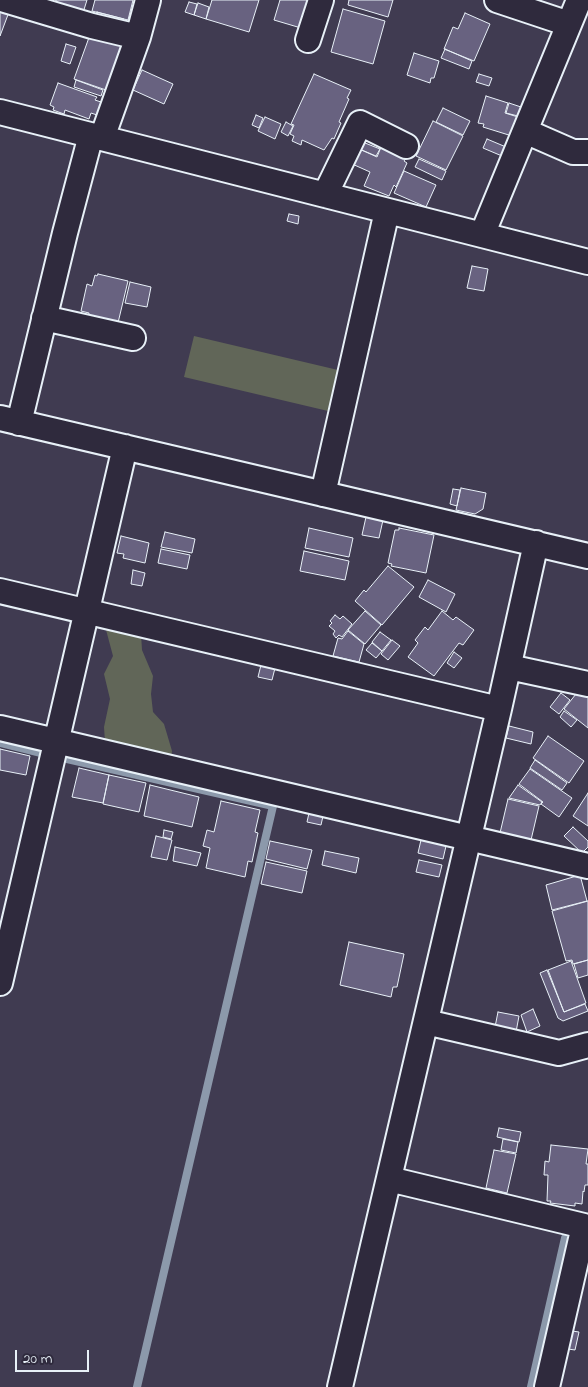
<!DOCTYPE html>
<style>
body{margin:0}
#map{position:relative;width:588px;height:1387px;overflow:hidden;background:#403b51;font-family:"Indie Flower",sans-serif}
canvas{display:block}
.scale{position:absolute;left:15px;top:1350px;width:74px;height:22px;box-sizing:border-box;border:2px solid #e8f1f8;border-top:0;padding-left:6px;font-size:15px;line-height:18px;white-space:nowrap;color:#e8f1f8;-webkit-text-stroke:4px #2f2a3d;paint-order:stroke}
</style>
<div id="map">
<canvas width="588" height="1387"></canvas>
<div class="scale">20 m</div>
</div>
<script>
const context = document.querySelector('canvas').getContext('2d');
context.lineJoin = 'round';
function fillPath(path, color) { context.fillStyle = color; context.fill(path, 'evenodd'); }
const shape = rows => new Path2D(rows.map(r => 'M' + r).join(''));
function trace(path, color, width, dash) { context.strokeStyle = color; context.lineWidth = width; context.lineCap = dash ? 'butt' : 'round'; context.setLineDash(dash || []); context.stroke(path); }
const green = shape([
 [194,336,338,370,328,411,184,377],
 [105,626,141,634,142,650,153,676,151,694,153,712,164,724,172,751,171,758,105,742,104,727,110,699,104,674,113,656]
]);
const stream = shape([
 [0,743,41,753],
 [67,759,273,806,137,1387],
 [531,1387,565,1238]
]);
const building = shape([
 [56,0,87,0,82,16,54,9,56,0],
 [95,0,133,0,128,20,92,11,95,0],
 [212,0,259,0,249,32,206,19,212,0],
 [280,0,309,0,301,28,274,20,280,0],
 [349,0,393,0,388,17,348,5,349,0],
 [189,2,197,4,194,15,185,12,189,2],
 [198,3,209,7,206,19,194,15,198,3],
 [0,9,9,12,0,36,0,9],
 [343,9,385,21,373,64,331,52,343,9],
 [97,12,124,19,122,25,95,17,97,12],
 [465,13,490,24,474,61,444,49,453,27,458,29,465,13],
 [91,32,122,43,106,90,74,79,91,32],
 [66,44,76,47,70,64,61,61,66,44],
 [445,49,472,61,469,69,441,58,445,49],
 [414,53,439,61,434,78,431,78,430,83,407,75,414,53],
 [142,70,173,84,164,104,133,90,142,70],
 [314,74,351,90,347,98,349,99,339,122,341,123,334,139,332,138,324,150,302,140,301,145,292,141,294,136,290,134,294,125,291,124,314,74],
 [479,74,492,78,489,86,476,82,479,74],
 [76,80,103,90,101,96,74,87,76,80],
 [58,83,97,97,95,100,101,102,97,115,91,113,89,119,65,110,64,114,53,110,54,107,50,105,58,83],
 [486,96,508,103,505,113,518,117,512,136,483,127,484,124,478,123,486,96],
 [509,103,521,107,518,116,506,113,509,103],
 [443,108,470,121,463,135,436,122,443,108],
 [256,115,263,118,259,128,252,125,256,115],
 [265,117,281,124,275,139,258,131,265,117],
 [433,121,463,136,446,170,416,156,433,121],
 [286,122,293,126,288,136,281,132,286,122],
 [487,139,506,147,502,156,483,148,487,139],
 [360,141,380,149,376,156,357,148,360,141],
 [381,147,406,158,404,161,407,163,396,187,394,185,389,196,364,186,370,172,350,163,357,148,377,157,381,147],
 [419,159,446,171,442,180,415,167,419,159],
 [404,171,436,185,426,207,394,193,404,171],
 [289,214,299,216,298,224,287,221,289,214],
 [472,266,488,269,484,291,467,288,472,266],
 [98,274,128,281,117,327,87,322,89,313,81,311,87,284,92,286,95,275,97,276,98,274],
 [130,282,151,287,147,307,125,303,130,282],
 [461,488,486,493,483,509,475,514,456,510,461,488],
 [453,489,460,490,457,506,450,504,453,489],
 [366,517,383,520,379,538,362,535,366,517],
 [309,528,353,538,349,557,305,548,309,528],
 [399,528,434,535,426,573,391,566,392,564,388,563,395,530,399,530,399,528],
 [165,532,195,539,192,553,161,547,165,532],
 [121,536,149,543,145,563,123,558,124,554,117,553,121,536],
 [161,549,190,555,187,569,158,563,161,549],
 [304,551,349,561,345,580,300,571,304,551],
 [388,566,414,587,382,625,355,601,364,590,366,592,388,566],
 [133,570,145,573,142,586,131,584,133,570],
 [428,580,455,594,446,612,419,597,428,580],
 [365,611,381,625,365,644,348,630,365,611],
 [442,611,453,620,456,617,474,630,463,645,459,643,434,676,408,657,418,643,415,640,425,627,428,630,442,611],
 [335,615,340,619,343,616,352,624,342,637,339,635,336,638,333,634,335,631,329,626,332,623,330,621,335,615],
 [348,631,364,644,359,662,333,656,338,638,342,639,348,631],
 [380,632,391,640,382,651,372,642,380,632],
 [392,640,400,646,388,660,381,654,392,640],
 [372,643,382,651,376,658,366,650,372,643],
 [454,652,462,658,454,668,447,663,454,652],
 [261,665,275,668,272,680,258,677,261,665],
 [580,689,588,695,588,728,564,709,580,689],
 [561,693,570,700,559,714,550,707,561,693],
 [564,711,577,720,571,727,560,717,564,711],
 [509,726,533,732,531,744,506,738,509,726],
 [548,736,584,761,569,783,533,758,548,736],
 [0,749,30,756,26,775,0,770,0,749],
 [535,760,567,783,562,790,530,768,535,760],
 [79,768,109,775,103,803,72,797,79,768],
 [530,769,572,798,559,817,541,804,543,802,519,784,530,769],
 [109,775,146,783,139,812,103,804,109,775],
 [150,785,199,797,192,827,144,816,150,785],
 [518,785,542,802,540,805,509,798,518,785],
 [588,793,588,826,573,816,588,793],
 [508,799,539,806,531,840,500,833,508,799],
 [221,801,260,810,255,832,258,833,252,862,248,861,245,877,206,868,210,848,203,846,207,830,214,832,221,801],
 [309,813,323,816,321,825,307,822,309,813],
 [573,827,588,841,588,847,582,853,564,836,573,827],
 [164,830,173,832,171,839,163,837,164,830],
 [156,836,172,840,167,860,151,857,156,836],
 [421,840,446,846,443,859,418,853,421,840],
 [270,841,312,850,307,869,266,859,270,841],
 [175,847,201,853,197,866,173,861,175,847],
 [325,851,359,858,356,873,322,865,325,851],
 [419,860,442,865,439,877,416,872,419,860],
 [266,862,307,871,302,893,261,884,266,862],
 [580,875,587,901,552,910,546,885,580,875],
 [588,901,588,960,573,964,572,960,566,961,552,911,588,901],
 [349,942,404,954,397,987,393,987,391,997,340,985,349,942],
 [588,960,588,975,578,978,574,964,588,960],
 [571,961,586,1003,564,1012,548,970,571,961],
 [547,970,564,1012,585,1004,588,1011,563,1021,558,1018,540,973,547,970],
 [533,1009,540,1026,527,1032,521,1015,533,1009],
 [498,1012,519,1016,516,1032,495,1027,498,1012],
 [499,1128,521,1132,519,1142,497,1137,499,1128],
 [503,1139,518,1142,516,1153,501,1150,503,1139],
 [551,1145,588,1149,586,1164,588,1164,588,1185,585,1185,584,1192,583,1191,582,1204,575,1203,575,1206,550,1203,551,1201,547,1201,548,1175,544,1175,545,1161,549,1162,551,1145],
 [494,1150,516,1154,507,1193,486,1188,494,1150],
 [572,1331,579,1332,575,1350,568,1349,572,1331]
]);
const minor = shape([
 [5,0,92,26,138,37],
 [497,0,569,24],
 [308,40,321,0],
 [0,112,588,262],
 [525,131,573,152,588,152],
 [102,138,138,37,148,0],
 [325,195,360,123,406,146],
 [482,235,579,0],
 [44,318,133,338],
 [0,418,588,556],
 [19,423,65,233,91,135],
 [323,494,387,211],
 [0,591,499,709],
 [509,667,588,684],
 [0,728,588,866],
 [0,983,125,447],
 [426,1022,559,1053,588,1045],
 [389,1179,584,1226,547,1387],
 [340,1387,499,709,536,543]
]);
fillPath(green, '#616658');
trace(stream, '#8c99ab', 8);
fillPath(building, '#686280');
trace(building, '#e8f1f8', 1);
trace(minor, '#e8f1f8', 28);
trace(minor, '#2f2a3d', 24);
</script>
